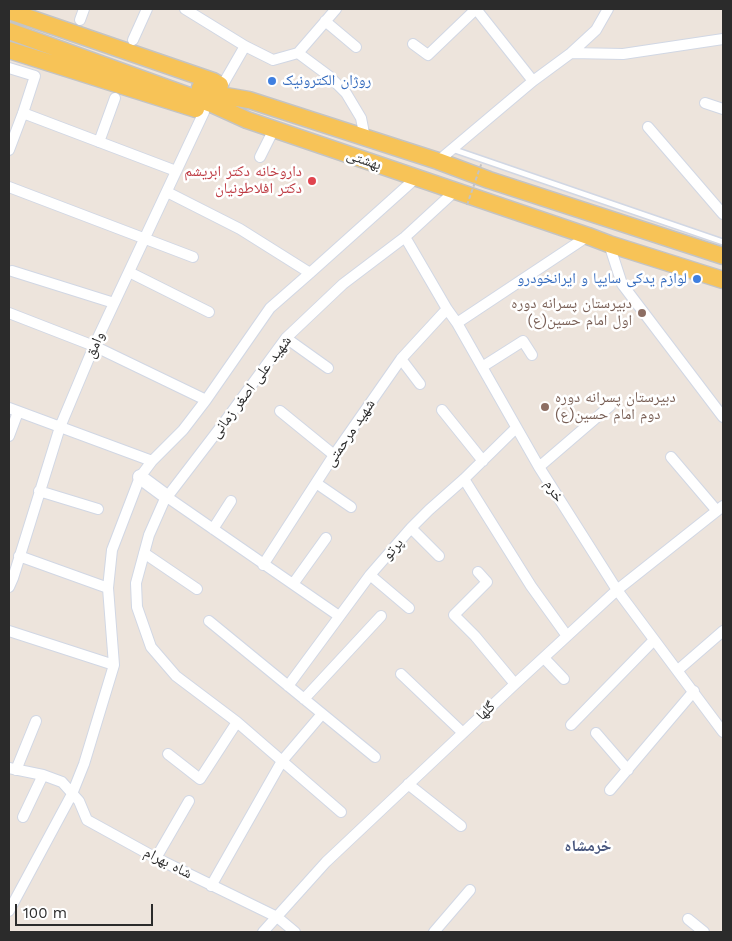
<!DOCTYPE html>
<meta charset="utf-8">
<style>
body{margin:0}
#map{position:relative;width:732px;height:941px;overflow:hidden;background:#ede4dc;font-family:"Work Sans",sans-serif}
canvas{display:block}
.frame{position:absolute;inset:0;border:10px solid #2b2b2b;pointer-events:none}
.scale{position:absolute;left:15px;top:904px;width:138px;height:22px;box-sizing:border-box;border:2px solid #2b2b2b;border-top:0;padding-left:6px;font-size:15px;line-height:18px;white-space:nowrap;color:#2b2b2b;-webkit-text-stroke:4px #fff;paint-order:stroke}
</style>
<div id="map">
<canvas width="732" height="941"></canvas>
<div class="frame"></div>
<div class="scale">100 m</div>
</div>
<script>
const context = document.querySelector('canvas').getContext('2d');
context.lineJoin = 'round';
const shape = rows => new Path2D(rows.map(r => 'M' + r).join(''));
function trace(path, color, width, dash) { context.strokeStyle = color; context.lineWidth = width; context.lineCap = dash ? 'butt' : 'round'; context.setLineDash(dash || []); context.stroke(path); }
function label(font, color, halo, rows, align = 'center') {
  context.font = font + ' "Work Sans","Noto Naskh Arabic",sans-serif'; context.lineWidth = 5; context.setLineDash([]); context.textBaseline = 'middle'; context.strokeStyle = halo; context.fillStyle = color; for (const [text, x, y, turn = 0] of rows) {
    context.save(); context.translate(x, y); context.rotate((+turn || 0) * Math.PI / 180); context.textAlign = isNaN(turn) ? turn : align; if (halo) context.strokeText(text, 0, 0); context.fillText(text, 0, 0); context.restore();
  }
}
const lane = shape([
 [452,149,723,242]
]);
const street = shape([
 [185,9,245,46,273,60,298,53],
 [476,9,533,81],
 [80,20,84,9],
 [325,21,356,47],
 [133,40,147,9],
 [413,44,428,55,476,9],
 [298,53,329,76,346,93,361,118,365,138],
 [298,53,336,9],
 [571,53,623,54,723,39],
 [9,68,35,76,23,113,9,150],
 [222,86,245,46],
 [705,103,723,109],
 [23,113,176,171],
 [648,127,723,214],
 [99,142,115,98],
 [260,157,274,129],
 [438,161,533,81,571,53,596,30,608,9],
 [9,187,193,257],
 [167,192,240,229,310,273],
 [405,237,447,309,457,323,539,467,617,590,723,732],
 [609,244,622,284,723,417],
 [12,271,114,303],
 [129,272,209,312],
 [9,313,94,346,206,400],
 [457,323,588,236],
 [286,338,328,368],
 [401,359,420,384],
 [482,367,523,341,532,355],
 [9,408,152,461],
 [442,410,483,461],
 [280,411,334,455],
 [9,436,18,412],
 [671,457,717,511],
 [539,467,610,406],
 [464,479,531,586,567,636],
 [316,483,351,507],
 [39,491,98,509],
 [167,497,339,616],
 [411,528,439,556],
 [213,529,231,501],
 [144,553,197,589],
 [19,556,108,588],
 [263,565,334,455,401,359,447,309],
 [478,572,487,582,454,615,475,636,515,684],
 [370,575,409,608],
 [293,584,326,538],
 [9,587,13,578,60,427,94,346,204,112],
 [209,621,375,757],
 [9,631,114,665],
 [544,658,564,679],
 [678,670,723,631],
 [401,674,463,733],
 [288,686,370,575,411,528,429,510,464,479,516,428],
 [304,699,381,616],
 [571,725,654,640],
 [596,733,628,770],
 [168,754,200,779,237,722],
 [9,768,43,775,62,782,79,801,87,820,156,858,277,917,295,932],
 [16,770,36,721],
 [408,784,461,826],
 [610,790,694,691],
 [341,812,237,722,176,676,151,647,137,607,136,583,149,535,164,501,223,424,286,338,343,284,405,237,455,191],
 [23,817,43,775],
 [156,858,189,801],
 [211,886,282,761,322,714],
 [9,911,72,794,84,764,114,665,108,588,112,550,140,477,152,461,183,430,206,400,270,308,310,273,416,178],
 [688,919,704,932],
 [263,932,326,862,515,684,617,590,723,506],
 [434,932,470,890]
]);
const secondary = shape([
 [140,477,167,497]
]);
const primary = shape([
 [9,11,213,81,220,85],
 [9,31,214,105,247,120,588,236,609,244,723,280],
 [9,50,196,109],
 [200,88,220,95,249,100,438,161,489,180,723,256]
]);
const pathBridge = shape([
 [467,205,482,162]
]);
const markers = [
 [272,81,5,"#3f7fe0"],
 [312,181,5,"#e0444e"],
 [697,279,5,"#3f7fe0"],
 [642,313,5,"#8d6e63"],
 [545,407,5,"#8d6e63"]
];
const shopNames = [
 ["روژان الکترونیک",282,81],
 ["لوازم یدکی سایپا و ایرانخودرو",687,279,"right"]
];
const streetNames = [
 ["بهشتی",364,160,19],
 ["وامق",95,345,-66],
 ["شهید علی اصغر زمانی",251,387,-53],
 ["شهید مرحمتی",350,433,-56],
 ["خرم",554,491,58],
 ["پرتو",393,549,-49],
 ["گلها",486,711,-44],
 ["شاه بهرام",168,863,27]
];
const healthNames = [
 ["داروخانه دکتر ابریشم",302,172],
 ["دکتر افلاطونیان",302,189]
];
const educationNames = [
 ["دبیرستان پسرانه دوره",632,304],
 ["اول امام حسین(ع)",632,321],
 ["دبیرستان پسرانه دوره",555,398,"left"],
 ["دوم امام حسین(ع)",555,415,"left"]
];
const neighbourhoodNames = [
 ["خرمشاه",588,846]
];
trace(lane, '#d1d7e4', 8);
trace(street, '#d1d7e4', 12);
trace(secondary, '#d1d7e4', 16);
trace(primary, '#c4c4c4', 19);
trace(lane, '#fff', 5);
trace(street, '#fff', 10);
trace(secondary, '#fff', 14);
trace(primary, '#f7c357', 16);
trace(pathBridge, '#c4c4c4', 2, [4, 2.5]);
for (const [x, y, r, color] of markers) { const dot = new Path2D(); dot.arc(x, y, r, 0, 2 * Math.PI); context.fillStyle = color; context.fill(dot); trace(dot, '#fff', 2); }
label('15px', '#366cbe', '#fff', shopNames, 'left');
label('15px', '#2b2b2b', '#fff', streetNames);
label('15px', '#be3a42', '#fff', healthNames, 'right');
label('15px', '#785e54', '#fff', educationNames, 'right');
label('bold 16px', '#49577e', '#fff', neighbourhoodNames);
</script>
